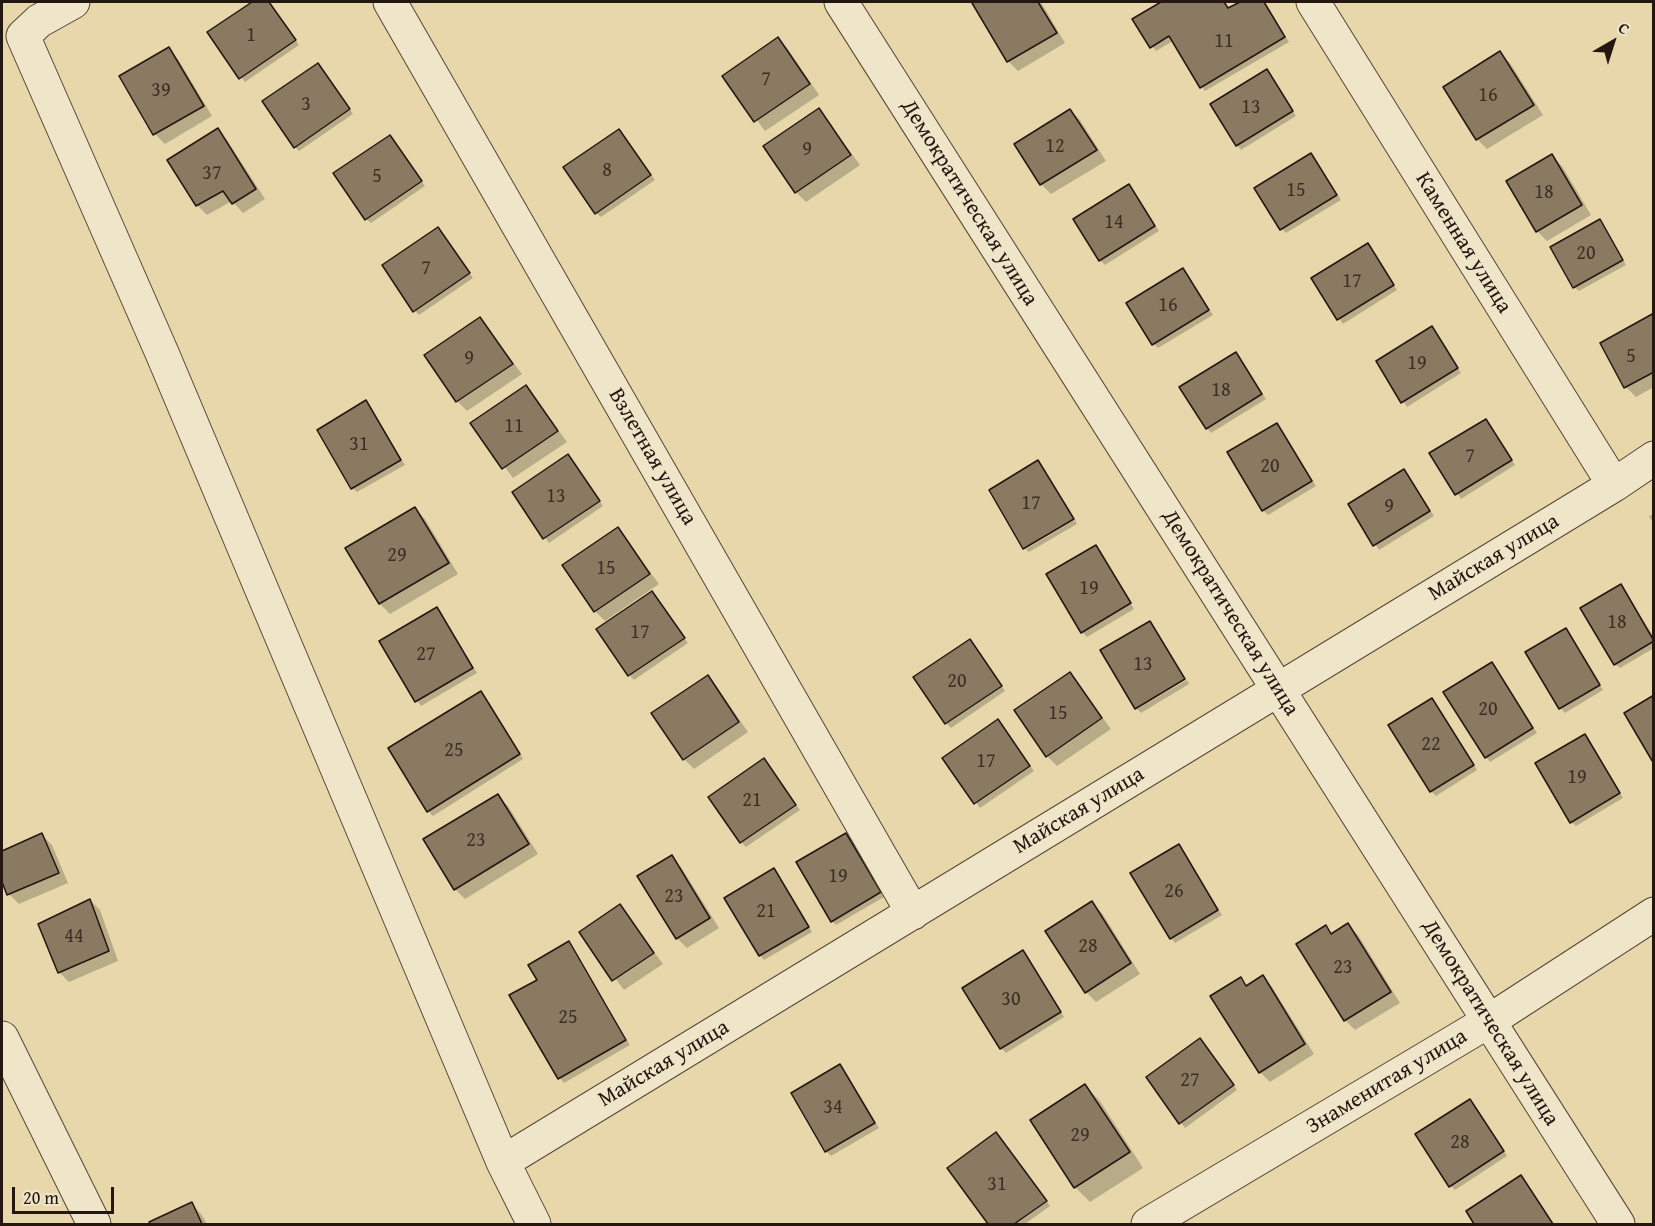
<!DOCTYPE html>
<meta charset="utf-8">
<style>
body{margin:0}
#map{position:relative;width:1655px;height:1226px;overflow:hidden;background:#e7d7aa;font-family:"Gentium Book Plus",serif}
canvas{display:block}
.frame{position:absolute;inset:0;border:3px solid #241611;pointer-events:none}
.north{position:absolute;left:1583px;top:12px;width:60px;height:60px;-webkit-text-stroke:4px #efe5c8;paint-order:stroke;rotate:39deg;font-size:16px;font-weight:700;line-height:24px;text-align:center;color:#241611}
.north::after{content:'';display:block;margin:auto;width:21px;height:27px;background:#241611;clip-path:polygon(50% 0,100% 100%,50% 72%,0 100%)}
.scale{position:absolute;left:12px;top:1187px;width:102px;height:27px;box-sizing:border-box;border:3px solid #241611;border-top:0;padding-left:8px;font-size:18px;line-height:21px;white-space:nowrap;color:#241611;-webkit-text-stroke:4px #efe5c8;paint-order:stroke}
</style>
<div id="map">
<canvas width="1655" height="1226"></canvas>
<div class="frame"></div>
<div class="north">С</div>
<div class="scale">20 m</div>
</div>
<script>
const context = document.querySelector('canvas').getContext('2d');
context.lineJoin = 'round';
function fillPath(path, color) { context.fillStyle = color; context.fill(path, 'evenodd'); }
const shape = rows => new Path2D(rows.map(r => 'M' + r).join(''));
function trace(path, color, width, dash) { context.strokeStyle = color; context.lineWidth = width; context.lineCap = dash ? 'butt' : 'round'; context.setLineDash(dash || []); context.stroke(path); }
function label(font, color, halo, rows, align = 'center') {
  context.font = font + ' "Gentium Book Plus",serif'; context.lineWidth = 4.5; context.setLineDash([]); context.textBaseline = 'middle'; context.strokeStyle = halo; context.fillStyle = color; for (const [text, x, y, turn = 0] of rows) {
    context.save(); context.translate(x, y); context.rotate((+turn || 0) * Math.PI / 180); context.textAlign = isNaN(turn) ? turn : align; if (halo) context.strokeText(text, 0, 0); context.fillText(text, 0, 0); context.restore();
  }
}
const shadow = shape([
 [254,2,269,2,299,45,245,82,209,32],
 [978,2,1041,2,1065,43,1018,71,1008,61,974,4],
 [1164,2,1225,2,1230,10,1243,2,1265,2,1289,42,1205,91,1173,41,1156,51,1134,19],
 [778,39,788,49,819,95,765,131,724,76],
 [168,49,178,59,212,116,165,144,155,134],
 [1500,53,1510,63,1543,115,1487,149,1477,139,1445,87],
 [322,69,353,114,299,151,295,147],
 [1271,76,1296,116,1241,150,1237,145],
 [819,110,860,165,806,202,796,192],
 [1070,110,1080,120,1106,161,1051,194,1041,184],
 [218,130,227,140,265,199,243,213,232,201,207,215,197,205],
 [619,130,655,180,601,217,596,213],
 [394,141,425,186,371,223,366,219],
 [1311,155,1341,200,1286,233,1282,229],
 [1552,156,1562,166,1591,215,1547,241,1537,231],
 [1129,186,1159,231,1105,265,1100,260],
 [1600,221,1626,265,1579,291,1574,287],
 [438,229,473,278,419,315,415,311],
 [1368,245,1397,290,1343,324,1313,279],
 [1183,270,1213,315,1158,348,1154,344],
 [1654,315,1654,387,1636,397,1626,387],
 [480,319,522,374,467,411,457,401],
 [1432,328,1461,373,1407,407,1378,361],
 [1236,354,1266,399,1211,433,1207,428],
 [526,386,567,442,513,478,472,423],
 [366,402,405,465,357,492,352,488],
 [1485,420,1515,465,1461,499,1431,454],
 [1277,425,1316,486,1268,515,1263,510],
 [572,461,603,506,549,543,514,493],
 [1404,471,1434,516,1379,550,1350,505],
 [415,509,425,519,458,574,390,614,380,604,348,548],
 [1654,514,1654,524,1649,516],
 [1075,520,1077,524,1029,552,1026,549],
 [618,529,659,584,605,621,595,611],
 [1096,547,1134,609,1087,637,1082,632],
 [1621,586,1654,637,1654,648,1620,668,1615,664],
 [652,593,688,643,634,680,629,675],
 [437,609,477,673,421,706,381,642],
 [1150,623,1185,678,1135,707],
 [1566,630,1603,690,1565,713,1560,708],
 [974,645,1005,691,951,728,946,723],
 [1492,664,1537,733,1490,762,1486,757],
 [1070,674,1111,729,1057,766,1047,756],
 [707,677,717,687,748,732,694,769,684,759],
 [1187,680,1189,684,1141,713,1137,709],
 [485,697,523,759,433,816,428,811],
 [1432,700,1477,770,1436,796,1431,791],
 [998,721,1034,771,980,808,944,758],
 [1585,736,1623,798,1576,826,1571,822],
 [764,760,800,810,746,847,741,842],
 [498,796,508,806,538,854,465,899,455,889],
 [42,835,52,845,68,883,19,904,9,894,2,878,2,853],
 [845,835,884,897,836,925,832,921],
 [1178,846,1222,915,1175,943,1171,938],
 [671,857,681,867,719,928,687,948,677,938],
 [773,870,812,932,764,960,760,955],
 [90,900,100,910,118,961,69,982,59,972],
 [1092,903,1102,913,1140,974,1096,1002,1086,992],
 [620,906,663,964,624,990,581,932],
 [1348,925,1358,935,1400,1003,1355,1030,1345,1020,1298,944,1326,927,1333,934],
 [568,943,630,1045,564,1083,560,1078,539,980],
 [1027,957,1064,1017,1006,1053,1001,1048],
 [1262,977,1272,987,1314,1054,1270,1082,1260,1072,1240,979,1248,986],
 [1205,1045,1237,1090,1185,1128,1148,1078],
 [840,1066,879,1128,831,1156,826,1151],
 [1085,1086,1100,1101,1143,1168,1090,1202,1075,1187],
 [1474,1105,1507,1156,1455,1190,1451,1186],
 [1001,1139,1050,1206,1025,1224,990,1224,949,1169],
 [1525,1182,1553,1224,1476,1224,1468,1212],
 [192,1204,201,1214,207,1224,152,1224]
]);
const building = shape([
 [252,2,269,2,296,40,239,79,207,32,252,2],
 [975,2,1038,2,1057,33,1007,62,972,3,975,2],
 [1161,2,1224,2,1228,8,1240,2,1264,2,1285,37,1200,88,1169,36,1150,48,1132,19,1161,2],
 [778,37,810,84,754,122,722,76,778,37],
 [169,47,204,106,153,135,119,76,169,47],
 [1500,51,1534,105,1476,140,1443,87,1500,51],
 [318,63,350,109,294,148,262,101,318,63],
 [1267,69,1293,111,1236,146,1210,104,1267,69],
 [819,108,851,155,795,193,763,146,819,108],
 [1070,109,1097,150,1040,185,1014,144,1070,109],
 [218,128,256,189,232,204,223,191,196,206,167,160,218,128],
 [619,129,651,175,595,214,563,167,619,129],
 [390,135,422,181,365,220,333,173,390,135],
 [1311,153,1337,195,1280,230,1254,188,1311,153],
 [1552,154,1582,205,1536,232,1506,181,1552,154],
 [1129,184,1155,226,1099,261,1073,219,1129,184],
 [1600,219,1623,260,1573,288,1550,247,1600,219],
 [438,227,470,273,413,312,382,265,438,227],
 [1368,243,1394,285,1337,320,1311,278,1368,243],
 [1183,268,1209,310,1152,345,1126,303,1183,268],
 [1654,313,1654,372,1624,388,1600,343,1654,313],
 [480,317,513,364,456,402,424,355,480,317],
 [1432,326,1458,368,1401,403,1376,361,1432,326],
 [1236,352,1262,394,1206,429,1179,387,1236,352],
 [526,385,558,431,502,469,470,423,526,385],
 [366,400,401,460,351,489,317,430,366,400],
 [1486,419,1512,460,1455,495,1429,453,1486,419],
 [1277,423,1312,481,1262,511,1227,452,1277,423],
 [568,454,600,501,543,539,512,492,568,454],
 [1038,460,1074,519,1023,549,989,490,1038,460],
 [1404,469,1430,511,1373,546,1348,504,1404,469],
 [415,507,449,563,379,604,345,548,415,507],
 [618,527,650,574,594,612,562,565,618,527],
 [1096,545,1131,603,1081,633,1046,574,1096,545],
 [1621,584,1654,641,1614,665,1580,608,1621,584],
 [652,591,685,638,628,676,596,629,652,591],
 [437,607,473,668,415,702,379,641,437,607],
 [1150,621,1185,679,1135,709,1100,650,1150,621],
 [1566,628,1600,685,1559,709,1525,652,1566,628],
 [970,639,1002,686,945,724,913,677,970,639],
 [1492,662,1533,728,1485,758,1443,692,1492,662],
 [1070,672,1102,718,1046,757,1014,710,1070,672],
 [708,675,739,722,683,760,651,713,708,675],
 [481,691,520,754,427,812,388,748,481,691],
 [1654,695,1654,764,1624,713,1654,695],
 [1432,698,1474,765,1430,792,1388,725,1432,698],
 [998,719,1030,766,974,804,942,758,998,719],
 [1585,734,1620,793,1570,823,1535,763,1585,734],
 [764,758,796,805,740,843,708,797,764,758],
 [498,794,529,844,454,890,423,839,498,794],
 [42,833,59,873,7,895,2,882,2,851,42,833],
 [846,833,881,892,831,922,796,862,846,833],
 [1179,844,1218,910,1170,939,1130,873,1179,844],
 [672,855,710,918,676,939,637,876,672,855],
 [774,868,809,927,759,956,724,898,774,868],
 [90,899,109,951,58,973,38,924,90,899],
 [1092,901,1131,963,1085,993,1045,931,1092,901],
 [620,904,654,953,612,981,579,932,620,904],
 [1348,923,1391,992,1344,1021,1296,944,1326,925,1331,934,1348,923],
 [569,941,626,1040,558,1079,509,995,537,980,528,965,569,941],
 [1023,950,1061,1012,1000,1049,962,988,1023,950],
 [1263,975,1305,1044,1259,1073,1210,996,1241,977,1246,986,1263,975],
 [1200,1038,1234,1085,1179,1124,1146,1077,1200,1038],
 [840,1064,875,1123,825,1152,791,1093,840,1064],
 [1085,1084,1130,1152,1074,1188,1030,1120,1085,1084],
 [1470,1099,1504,1151,1449,1187,1415,1134,1470,1099],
 [996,1132,1047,1201,1014,1224,988,1224,947,1168,996,1132],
 [1521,1175,1553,1224,1474,1224,1466,1211,1521,1175],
 [192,1202,202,1224,150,1224,149,1222,192,1202]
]);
const minor = shape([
 [73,2,39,21,23,36,162,353,503,1162,534,1224],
 [390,2,913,913],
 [841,2,1618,1224],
 [1313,2,1614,485],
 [2,1038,94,1224],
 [503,1162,1614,485,1654,458],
 [1148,1224,1489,1021,1654,914]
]);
const numberNames = [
 ["1",251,36],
 ["11",1224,42],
 ["7",766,80],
 ["39",161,91],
 ["16",1488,96],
 ["3",306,105],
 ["13",1251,108],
 ["12",1055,147],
 ["9",807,150],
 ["8",607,171],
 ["37",212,174],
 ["5",377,177],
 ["15",1296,191],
 ["18",1544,193],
 ["14",1114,223],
 ["20",1586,254],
 ["7",426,269],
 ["17",1352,282],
 ["16",1168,306],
 ["5",1631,357],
 ["9",469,359],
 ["19",1417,364],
 ["18",1221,391],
 ["11",514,427],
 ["31",359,445],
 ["7",1470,457],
 ["20",1270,467],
 ["13",556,497],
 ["17",1031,504],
 ["9",1389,507],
 ["29",397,556],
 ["15",606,569],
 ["19",1089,589],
 ["18",1617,623],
 ["17",640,633],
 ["27",426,655],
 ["13",1143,665],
 ["20",957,682],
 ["20",1488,710],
 ["15",1058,714],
 ["22",1431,745],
 ["25",454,751],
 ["17",986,762],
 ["19",1577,778],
 ["21",752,801],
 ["23",476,841],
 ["19",838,877],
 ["26",1174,892],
 ["23",674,897],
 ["21",766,912],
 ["44",74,937],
 ["28",1088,947],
 ["23",1343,968],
 ["30",1011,1000],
 ["25",568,1018],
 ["27",1190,1081],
 ["34",833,1108],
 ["29",1080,1136],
 ["28",1460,1143],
 ["31",997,1185]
];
const streetNames = [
 ["Демократическая улица",969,203,58],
 ["Каменная улица",1463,243,58],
 ["Взлетная улица",652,457,60],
 ["Майская улица",1494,558,-31],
 ["Демократическая улица",1230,613,58],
 ["Майская улица",1079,811,-31],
 ["Демократическая улица",1490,1023,58],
 ["Майская улица",664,1064,-31],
 ["Знаменитая улица",1387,1082,-31]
];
fillPath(shadow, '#0003');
fillPath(building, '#897a61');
trace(building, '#241611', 1.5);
trace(minor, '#554637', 35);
trace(minor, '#efe5c8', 33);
label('20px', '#3d2f25', null, numberNames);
label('22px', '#241611', '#efe5c8', streetNames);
</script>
